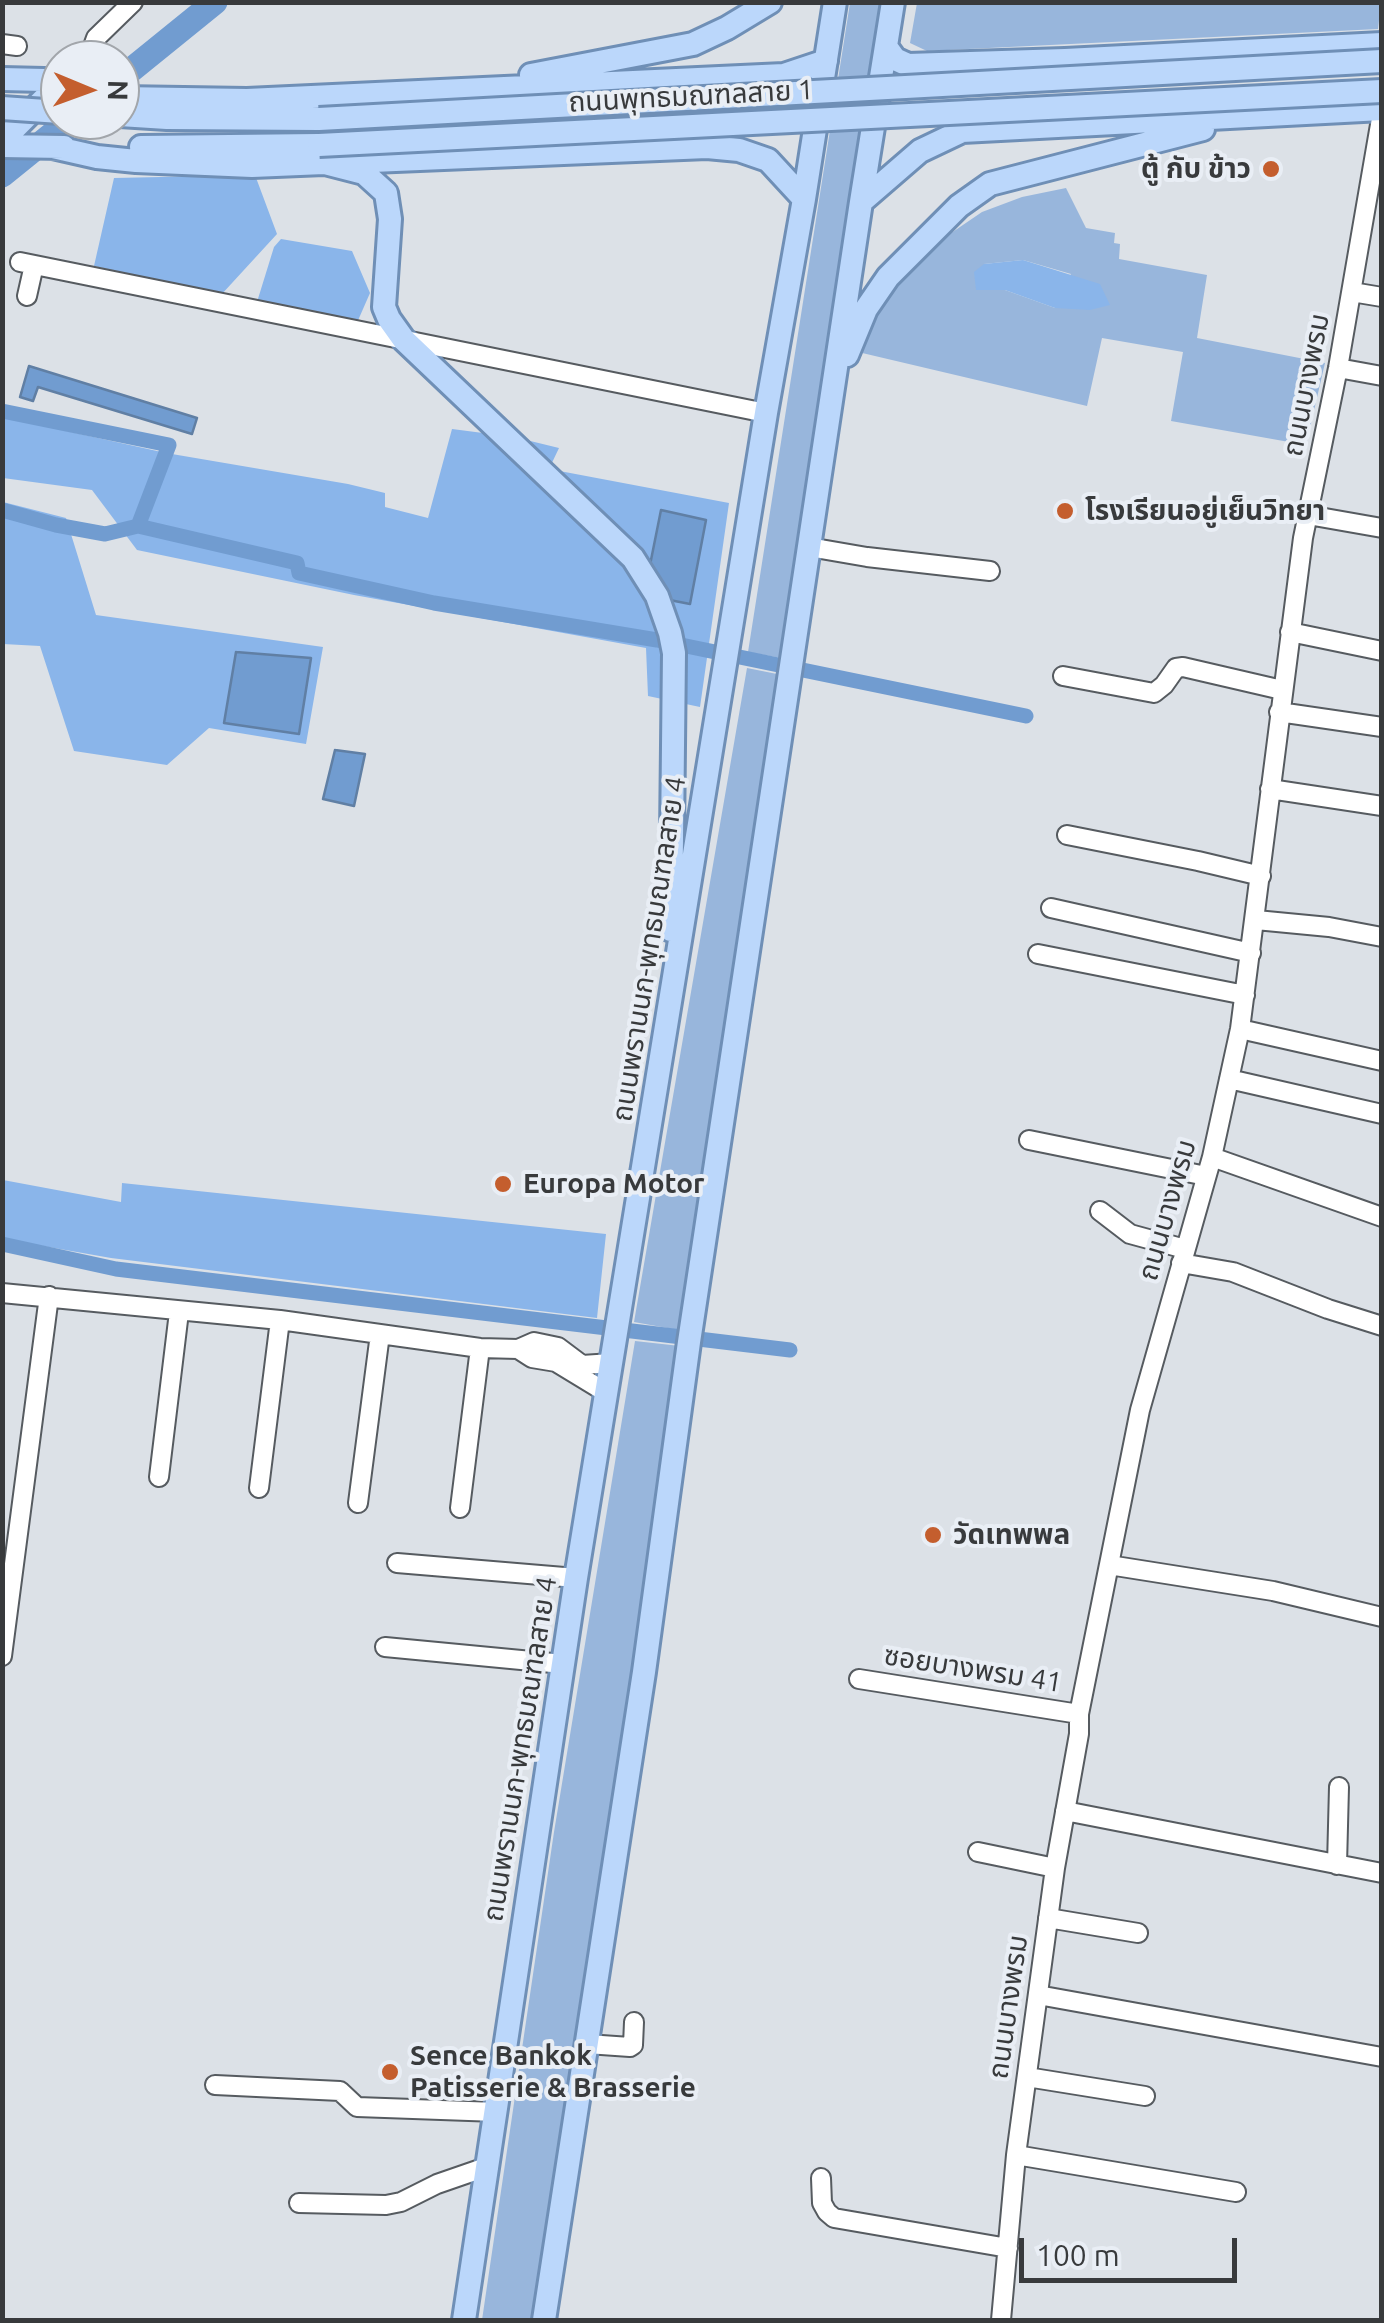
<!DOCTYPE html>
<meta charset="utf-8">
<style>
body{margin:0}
#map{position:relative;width:1384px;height:2323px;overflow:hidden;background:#dce1e7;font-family:Ubuntu,sans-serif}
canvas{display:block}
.frame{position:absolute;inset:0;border:5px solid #383a3c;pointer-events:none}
.north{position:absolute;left:40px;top:40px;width:100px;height:100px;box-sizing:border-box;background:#e9eef5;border:2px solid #a2a6ab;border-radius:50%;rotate:91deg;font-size:28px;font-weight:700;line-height:40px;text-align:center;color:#383a3c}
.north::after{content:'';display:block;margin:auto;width:35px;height:45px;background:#c45e2e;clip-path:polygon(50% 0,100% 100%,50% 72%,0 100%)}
.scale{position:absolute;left:1019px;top:2238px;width:218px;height:45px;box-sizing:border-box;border:5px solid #383a3c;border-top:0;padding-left:12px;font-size:30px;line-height:35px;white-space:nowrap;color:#383a3c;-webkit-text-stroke:8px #e9eef5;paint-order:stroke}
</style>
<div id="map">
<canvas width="1384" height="2323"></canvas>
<div class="frame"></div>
<div class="north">N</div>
<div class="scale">100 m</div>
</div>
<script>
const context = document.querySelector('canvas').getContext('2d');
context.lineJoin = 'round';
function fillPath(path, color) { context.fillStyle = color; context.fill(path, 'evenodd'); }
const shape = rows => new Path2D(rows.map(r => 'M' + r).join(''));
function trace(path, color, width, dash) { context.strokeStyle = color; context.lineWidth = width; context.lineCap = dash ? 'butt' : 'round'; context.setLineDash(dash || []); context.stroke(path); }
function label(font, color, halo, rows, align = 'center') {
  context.font = font + ' Ubuntu,"Noto Sans Thai",sans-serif'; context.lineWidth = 8; context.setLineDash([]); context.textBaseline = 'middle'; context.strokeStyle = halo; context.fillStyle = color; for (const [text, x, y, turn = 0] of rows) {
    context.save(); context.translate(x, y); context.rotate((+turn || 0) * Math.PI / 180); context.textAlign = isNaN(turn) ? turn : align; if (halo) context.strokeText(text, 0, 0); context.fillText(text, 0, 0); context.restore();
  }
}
const green = shape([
 [850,3,881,3,781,658,748,652],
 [917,3,917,2,1381,3,1378,29,927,51,910,43],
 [1066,188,1086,228,1115,233,1114,243,1120,244,1119,259,1207,275,1197,338,1325,363,1306,445,1171,421,1183,352,1102,338,1087,406,858,352,866,309,932,246,982,212,1022,197],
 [1023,260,1071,274,1055,308,1005,290,984,264],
 [747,668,777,674,684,1331,634,1322],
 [635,1341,680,1346,552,2195,531,2320,482,2320,554,1832]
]);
const forest = shape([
 [255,175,277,234,221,295,94,266,114,178],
 [281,239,352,251,370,293,356,325,257,302,274,247],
 [1023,260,1100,284,1110,305,1090,310,1055,308,1005,290,976,290,974,272,984,264],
 [3,417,166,453,348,484,385,493,385,507,428,518,452,429,514,437,559,448,549,469,729,503,700,707,648,696,646,648,354,595,137,550,92,490,3,478],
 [3,502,66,518,96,615,323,647,306,744,209,728,167,765,74,751,40,646,3,644],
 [3,1180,121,1202,122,1183,606,1234,597,1318,111,1258,3,1239]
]);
const water = shape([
 [29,366,197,418,192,434,38,387,33,401,20,397,29,366],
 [661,510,706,520,690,604,644,595,661,510],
 [236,652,311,658,299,734,224,723,236,652],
 [335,750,365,754,354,806,323,799,335,750]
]);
const canal = shape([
 [2,411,169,445,138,526,297,563,299,573,434,603,657,640,1026,716],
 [2,510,56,525,105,534,138,526],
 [2,1244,116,1269,790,1350]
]);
const river = shape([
 [120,79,215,2],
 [2,175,70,120]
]);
const minor = shape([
 [2,44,17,46],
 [88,60,96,38,133,2],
 [20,262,766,413],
 [1352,292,1382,297],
 [27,296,34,265],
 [1338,368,1382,376],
 [1308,515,1382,528],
 [809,547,867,557,990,571],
 [1290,632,1382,651],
 [1063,676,1154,693,1164,685,1176,668,1183,667,1282,690],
 [1279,712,1382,727],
 [1270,789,1382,806],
 [1067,835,1198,861,1261,876],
 [1051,908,1251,953],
 [1256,920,1329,927,1382,937],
 [1038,954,1245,995],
 [1240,1029,1382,1061],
 [1229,1079,1382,1114],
 [1029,1140,1206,1176],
 [1212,1157,1382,1217],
 [1100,1211,1130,1234,1185,1249],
 [1181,1263,1233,1272,1328,1309,1382,1326],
 [2,1293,280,1320,480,1348,518,1349,534,1342,558,1347,582,1365,612,1363],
 [518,1349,532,1358,556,1362,607,1393],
 [159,1477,179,1312],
 [259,1488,280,1320],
 [358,1503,380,1334],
 [460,1508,480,1348],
 [397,1563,576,1578],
 [1109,1565,1273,1591,1382,1617],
 [385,1647,563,1664],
 [2,1656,49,1296],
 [859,1679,1079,1714],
 [1065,1811,1382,1873],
 [978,1852,1055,1868],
 [1337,1865,1339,1787],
 [1048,1918,1138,1933],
 [1038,1995,1382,2057],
 [587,2044,630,2047,633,2045,634,2022],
 [1027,2077,1145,2096],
 [215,2085,340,2091,357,2107,497,2112],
 [1016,2155,1236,2192],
 [821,2178,822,2203,827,2212,834,2218,1008,2248],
 [299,2203,386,2205,401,2202,437,2184,489,2166],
 [1001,2320,1016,2155,1055,1868,1079,1734,1079,1714,1140,1410,1212,1157,1240,1029,1303,538,1338,368,1382,113]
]);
const major = shape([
 [887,48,895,59,908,65,1065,60,1382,44],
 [531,75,693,44,727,28,770,2],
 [2,79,44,80,50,87,49,94,2,141],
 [120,98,247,100,784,75,826,61],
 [120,115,167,118,319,119],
 [2,146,64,147],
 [53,147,97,157,136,161,252,166,707,147,739,150,768,160,804,199],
 [141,147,319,145],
 [325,163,364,173,386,193,390,219,384,307,389,319,404,340,633,558,657,596,670,633,674,653,671,930],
 [861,202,920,151,962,131,1382,109],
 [847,355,866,309,888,277,959,206,990,184,1203,129],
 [464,2320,576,1578,766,413,804,199,835,2],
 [544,2320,644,1672,689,1342,861,202,893,2]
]);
const majorBridge = shape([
 [2,108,60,112],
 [319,119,1382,61],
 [319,145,1382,91]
]);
const markers = [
 [1271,169,10,"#c45e2e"],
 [1065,511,10,"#c45e2e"],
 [503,1184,10,"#c45e2e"],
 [933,1535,10,"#c45e2e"],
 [390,2072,10,"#c45e2e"]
];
const streetNames = [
 ["ถนนพุทธมณฑลสาย 1",691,96,-3],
 ["ถนนบางพรม",1306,385,-79],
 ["ถนนพรานนก-พุทธมณฑลสาย 4",649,949,-81],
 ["ถนนบางพรม",1167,1210,-74],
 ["ซอยบางพรม 41",973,1669,9],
 ["ถนนพรานนก-พุทธมณฑลสาย 4",520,1749,-81],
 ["ถนนบางพรม",1008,2007,-82]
];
const poiNames = [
 ["ตู้ กับ ข้าว",1251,169,"right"],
 ["โรงเรียนอยู่เย็นวิทยา",1085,511],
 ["Europa Motor",523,1184],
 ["วัดเทพพล",953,1535],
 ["Sence Bankok",410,2056],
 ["Patisserie & Brasserie",410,2088]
];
fillPath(green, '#98b6dc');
fillPath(forest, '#8ab5ea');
fillPath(water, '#719cd0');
trace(water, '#607fa4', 2.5);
trace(canal, '#719cd0', 15);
trace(river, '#719cd0', 25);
trace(minor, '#565b60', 22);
trace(major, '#6f8fb6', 28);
trace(minor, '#fff', 18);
trace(major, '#bbd7fb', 22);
trace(majorBridge, '#6f8fb6', 28, []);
trace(majorBridge, '#bbd7fb', 22);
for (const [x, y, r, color] of markers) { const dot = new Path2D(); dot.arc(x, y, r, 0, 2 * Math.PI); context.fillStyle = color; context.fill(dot); trace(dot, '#e9eef5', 4); }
label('28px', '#383a3c', '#e9eef5', streetNames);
label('bold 28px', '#383a3c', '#e9eef5', poiNames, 'left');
</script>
